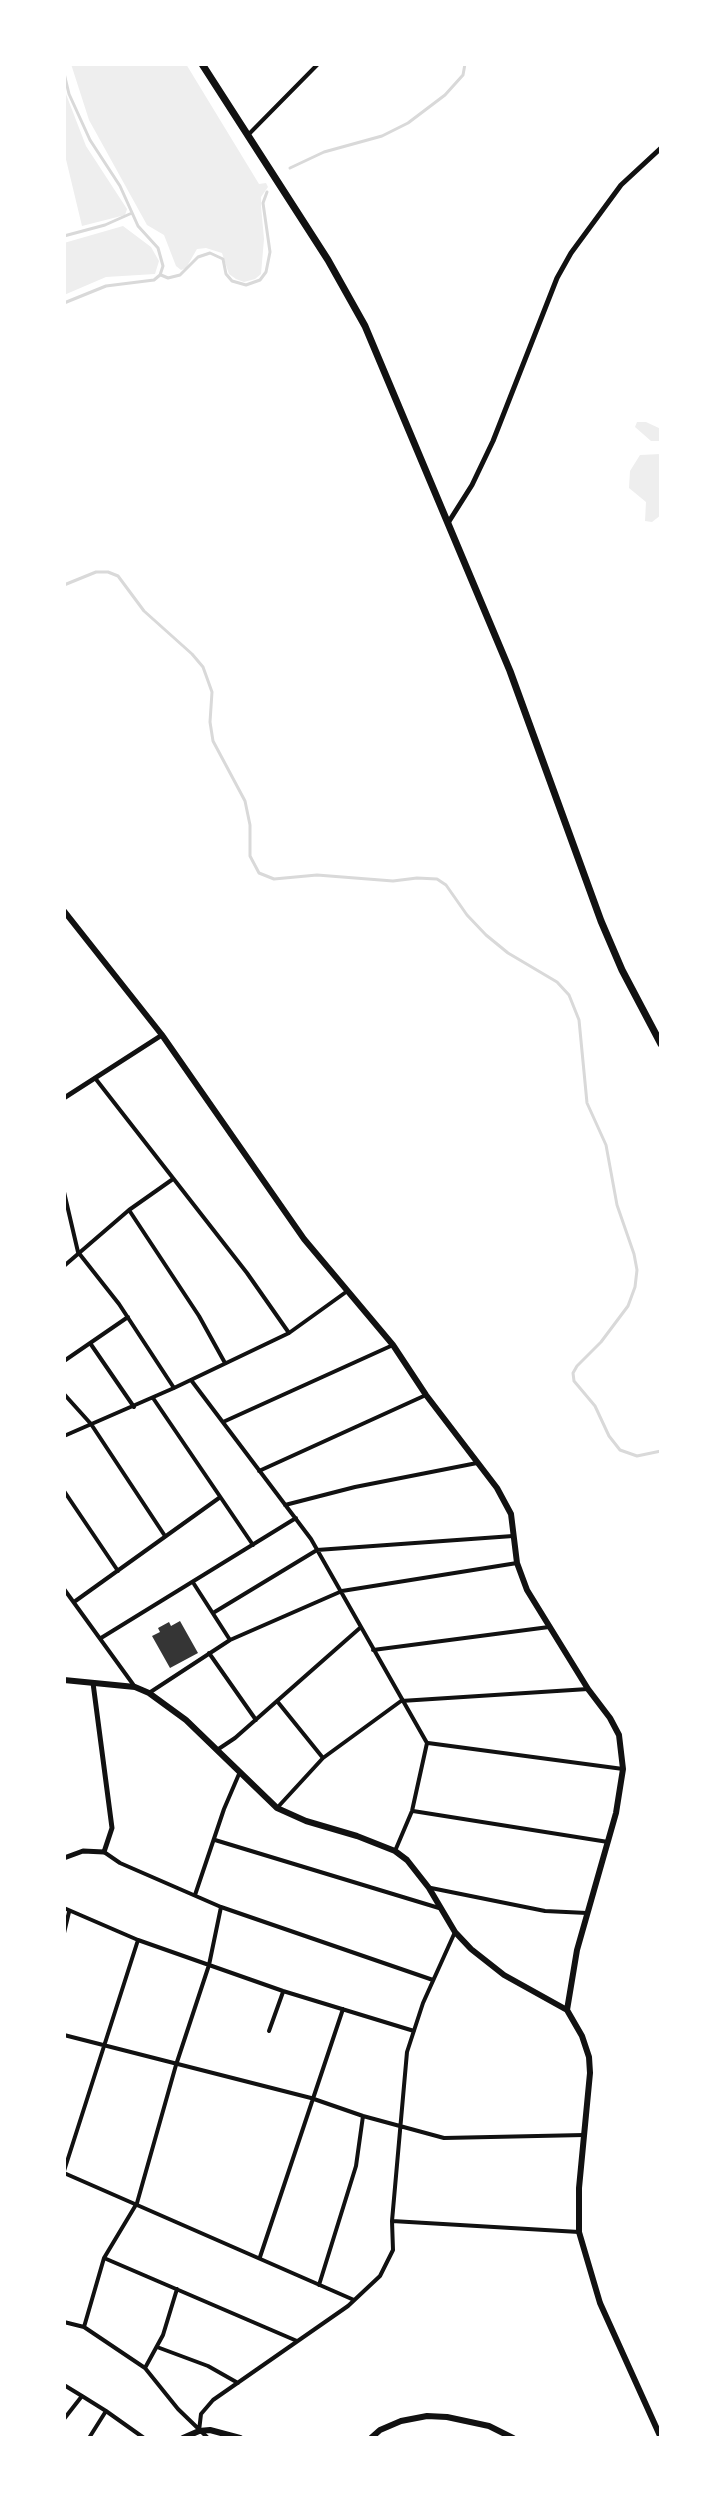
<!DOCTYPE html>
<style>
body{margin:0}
#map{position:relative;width:725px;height:2502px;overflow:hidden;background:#fff;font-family:Quicksand,sans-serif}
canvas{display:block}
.frame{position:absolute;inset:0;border:66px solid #fff;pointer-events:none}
</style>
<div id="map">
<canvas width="725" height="2502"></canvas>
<div class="frame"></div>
</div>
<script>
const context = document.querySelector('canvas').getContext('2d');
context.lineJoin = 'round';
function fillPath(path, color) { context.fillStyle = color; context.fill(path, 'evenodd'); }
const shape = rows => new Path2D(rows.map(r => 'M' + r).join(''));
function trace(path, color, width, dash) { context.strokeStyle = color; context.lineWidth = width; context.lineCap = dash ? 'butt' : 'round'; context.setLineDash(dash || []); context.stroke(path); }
const green = shape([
 [71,64,186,64,259,184,266,183,268,187,261,197,261,206,264,239,261,274,255,279,244,282,236,279,229,274,222,253,206,248,197,249,186,268,181,270,176,266,164,235,147,225,89,120],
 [64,89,86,146,127,209,125,215,82,226,64,151],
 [123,226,151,247,159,261,155,274,106,277,64,295,64,243],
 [637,422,646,422,661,429,661,441,651,441,635,427],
 [661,454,661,515,652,522,645,521,646,502,629,488,630,471,640,455]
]);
const stream = shape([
 [64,73,69,94,90,140,120,186,138,226,158,248,163,266,160,275,154,280,106,286,64,303],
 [290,168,324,152,382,136,408,123,445,95,463,75,465,64],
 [64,236,105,225,132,213],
 [161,275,168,278,180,275,198,257,210,253,223,259,226,274,232,281,246,285,260,280,266,272,270,252,263,203,267,192],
 [64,585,96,572,108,572,118,576,144,611,192,654,203,667,212,692,210,722,213,741,245,801,250,825,250,856,259,873,274,879,317,875,393,881,417,878,437,879,446,885,467,915,486,935,508,953,557,982,569,995,579,1020,587,1103,606,1145,617,1205,634,1254,637,1270,635,1287,628,1306,601,1342,577,1366,573,1373,574,1381,595,1406,609,1436,620,1450,637,1456,661,1451]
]);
const building = shape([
 [180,1621,198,1653,170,1668,152,1636,160,1632,158,1628,169,1622,171,1626]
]);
const minor = shape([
 [248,135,318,64],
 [95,1078,247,1273,289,1333],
 [64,1192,78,1252,119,1304,174,1388],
 [129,1210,173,1179],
 [64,1266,129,1210,199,1316,225,1363],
 [90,1343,134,1407],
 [64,1361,128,1317],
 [191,1380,311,1539,427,1743,412,1811,395,1851],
 [64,1394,91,1424,165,1536],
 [153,1398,253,1545],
 [223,1422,393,1345],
 [64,1436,174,1388,289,1333,346,1292],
 [259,1471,426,1395],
 [64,1491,118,1571],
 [285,1505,355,1487,477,1463],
 [194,1584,230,1640],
 [64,1589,135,1687],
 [74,1602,219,1498],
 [213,1613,317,1550,513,1536],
 [101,1638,296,1518],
 [373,1650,549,1627],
 [209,1653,256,1720],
 [149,1693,230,1640,342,1591,517,1563],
 [277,1701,323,1758],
 [428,1743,623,1769],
 [217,1750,235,1738,361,1627],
 [277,1808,323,1758,401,1701,588,1689],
 [413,1811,608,1842],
 [215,1840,439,1908],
 [104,1852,120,1863,221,1907,433,1980],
 [431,1888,545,1911,587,1913],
 [195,1895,224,1809,239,1774],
 [64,1908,138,1940,283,1991,414,2031],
 [64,1933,69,1912],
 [269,2031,283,1992],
 [64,2035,311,2098,363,2116,444,2138,584,2135],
 [64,2171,138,1940],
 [64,2173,354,2300],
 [392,2221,579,2232],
 [260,2257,343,2009],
 [104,2258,297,2341],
 [319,2285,356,2166,363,2116],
 [64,2322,84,2327,145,2368,178,2409,208,2438],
 [84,2327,104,2258,137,2203,176,2065,209,1965,221,1907],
 [157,2347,208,2366,238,2383],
 [145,2368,163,2335,177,2289],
 [64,2385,82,2396,64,2419],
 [82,2396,106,2411,89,2438],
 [106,2411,144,2438],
 [199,2431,201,2414,213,2400,348,2306,380,2276,393,2250,392,2221,407,2052,423,2003,455,1932]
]);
const tertiary = shape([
 [448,523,472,485,493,441,557,278,571,253,621,185,661,148],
 [64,1098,162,1035],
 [64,1858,83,1851,104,1852,112,1828,93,1683]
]);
const secondary = shape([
 [64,911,162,1035,304,1239,393,1345,426,1395,497,1488,511,1514,517,1563,527,1590,588,1689,610,1718,619,1735,623,1769,616,1813,577,1950,567,2010,582,2036,589,2057,590,2073,579,2188,579,2232,600,2303,661,2438],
 [64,1680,135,1687,149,1693,186,1720,277,1808,306,1821,357,1836,395,1851,407,1860,429,1888,455,1932,471,1949,504,1975,567,2010],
 [183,2438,199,2431,210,2430,240,2438],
 [371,2438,380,2430,401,2421,427,2416,447,2417,489,2426,513,2438]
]);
const primary = shape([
 [202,64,328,260,365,326,510,671,601,921,622,970,661,1044]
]);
fillPath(green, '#eee');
trace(stream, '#d9d9d9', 3);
fillPath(building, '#353535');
trace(minor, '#111', 4);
trace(tertiary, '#111', 5);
trace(secondary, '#111', 6);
trace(primary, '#111', 7);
</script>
